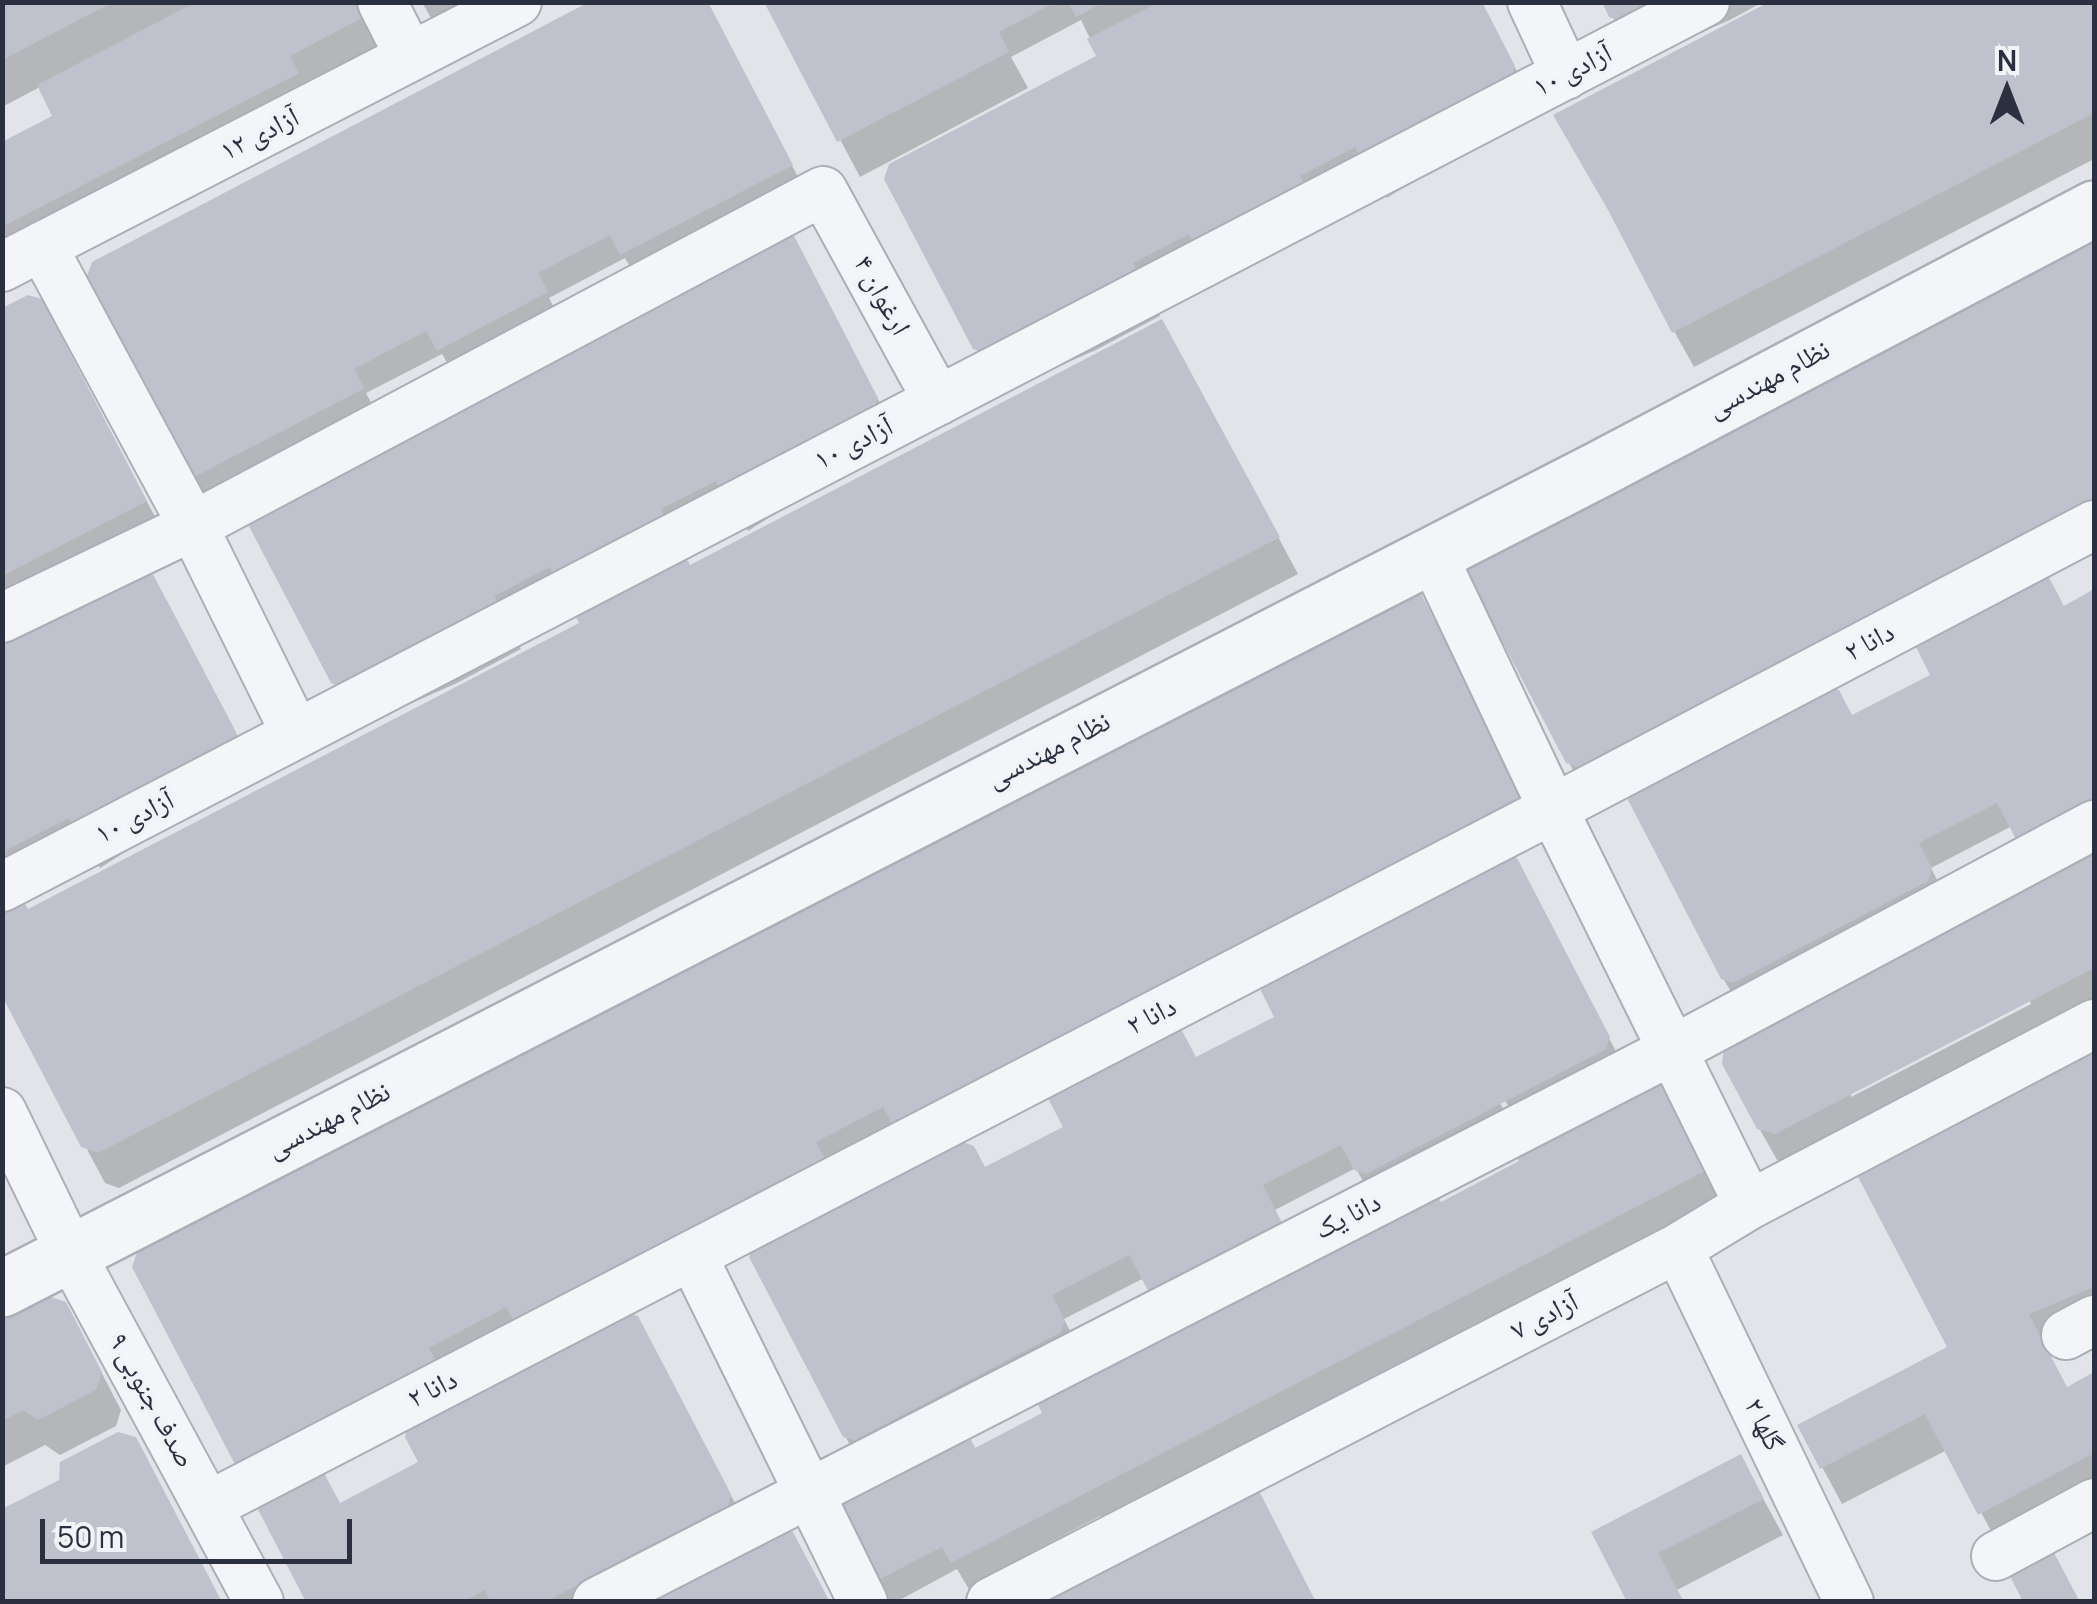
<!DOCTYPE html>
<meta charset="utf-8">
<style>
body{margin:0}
#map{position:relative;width:2097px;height:1604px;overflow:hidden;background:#e2e4e9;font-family:Manrope,sans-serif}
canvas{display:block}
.frame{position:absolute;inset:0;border:5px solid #2b3040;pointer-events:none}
.north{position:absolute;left:1957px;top:40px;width:100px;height:100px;-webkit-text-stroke:8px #f1f3f7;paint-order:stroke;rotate:0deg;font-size:28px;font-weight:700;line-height:40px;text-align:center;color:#2b3040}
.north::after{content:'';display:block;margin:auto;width:35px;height:45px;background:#2b3040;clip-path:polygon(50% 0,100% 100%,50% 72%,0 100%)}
.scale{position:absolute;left:40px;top:1519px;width:312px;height:45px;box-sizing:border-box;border:5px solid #2b3040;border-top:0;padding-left:12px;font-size:30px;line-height:35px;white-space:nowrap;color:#2b3040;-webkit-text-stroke:8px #f1f3f7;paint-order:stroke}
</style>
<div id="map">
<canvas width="2097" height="1604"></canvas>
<div class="frame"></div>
<div class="north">N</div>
<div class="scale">50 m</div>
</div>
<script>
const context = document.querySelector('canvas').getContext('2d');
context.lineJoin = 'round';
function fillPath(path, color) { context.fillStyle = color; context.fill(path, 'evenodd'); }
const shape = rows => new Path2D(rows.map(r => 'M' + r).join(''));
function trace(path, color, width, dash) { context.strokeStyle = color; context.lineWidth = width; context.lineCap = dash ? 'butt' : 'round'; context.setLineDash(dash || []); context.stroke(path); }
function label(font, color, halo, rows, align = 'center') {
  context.font = font + ' Manrope,"Noto Naskh Arabic",sans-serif'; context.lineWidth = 8; context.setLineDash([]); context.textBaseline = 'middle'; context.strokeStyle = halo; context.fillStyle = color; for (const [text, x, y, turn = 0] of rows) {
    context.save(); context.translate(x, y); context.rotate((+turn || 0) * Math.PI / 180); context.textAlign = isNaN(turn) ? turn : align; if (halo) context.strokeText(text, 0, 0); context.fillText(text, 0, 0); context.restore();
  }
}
const shadow = shape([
 [2,2,361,2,383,45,2,273,2,145,59,132,40,87,2,107],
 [422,2,481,2,432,20],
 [707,2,811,202,643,289,625,258,549,298,559,317,809,267,897,436,748,531,732,503,672,534,689,568,1182,358,1298,574,119,1188,105,1183,2,990,2,629,167,601,255,770,100,868,84,840,10,878,28,912,582,624,573,607,506,620,521,649,457,683,367,723,354,718,333,682,453,373,442,354,366,393,383,425,215,512,194,477],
 [767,2,1481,2,1534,104,1387,198,1371,170,1145,287,1160,316,1096,350,1009,388,996,384,975,347,1099,57,1081,20,1011,57,1028,88,860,177],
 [1604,2,1763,2,1730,20,1646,56,1633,53],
 [1775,2,2094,2,2094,159,1694,367,1674,331],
 [2094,229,2094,544,2044,570,2064,608,2094,592,2094,1014,1780,1165,1759,1128,2038,876,2012,826,1931,868,1951,907,1744,1014,1723,978,1852,718,1939,686,1914,638,1582,786,1568,761],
 [2029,999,2031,1004,1851,1097,1851,1092],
 [2,311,57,334,166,537,2,623],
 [1406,587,1534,812,1177,1022,1197,1060,1529,885,1622,1063,1519,1125,1499,1090,1494,1093,1521,1139,1378,1206,1356,1169,1354,1169,1275,1210,1301,1260,1441,1205,1664,1082,1726,1206,1107,1528,1100,1516,1030,1553,1036,1565,974,1598,957,1569,896,1602,890,1602,878,1580,975,1451,1041,1416,1171,1328,1144,1278,1064,1319,1084,1359,866,1472,845,1436,985,1170,1071,1138,1046,1090,536,1355,658,1355,750,1532,633,1602,309,1602,242,1473],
 [412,1420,421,1464,341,1506,321,1468],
 [2094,1054,2094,1331,2047,1351,2067,1389,2094,1375,2094,1500,2001,1549,1947,1450,1842,1504,1800,1426,1950,1348,1860,1176],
 [2,1318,85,1341,121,1410,116,1426,60,1455,45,1445,2,1467],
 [1760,1493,1783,1535,1677,1590,1595,1533]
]);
const building = shape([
 [2,2,113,2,2,60],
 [196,2,361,2,364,7,360,19,290,56,299,73,2,227,2,142,52,116,37,85],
 [589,2,708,2,793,165,620,255,610,235,538,273,548,292,437,351,426,331,354,369,365,388,192,478,87,276,92,262],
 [764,2,1056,2,999,32,1009,52,837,142],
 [1068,2,1104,2,1076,17],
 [1159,2,1482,2,1515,66,1510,81,1364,164,1355,147,1300,176,1309,193,1198,251,1189,234,1133,263,1142,280,987,353,973,349,884,179,889,164,1096,56,1087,39],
 [1602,2,1667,2,1624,21,1609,17],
 [1769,2,2094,2,2094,113,1672,333,1608,210,1553,115],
 [2094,226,2094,498,2026,533,2030,542,1897,611,1892,603,1578,767,1566,763,1462,565],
 [790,228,878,398,873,412,725,497,716,481,661,509,669,526,558,584,550,567,494,596,503,613,345,688,331,683,242,513],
 [28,295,42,299,147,501,2,576,2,308],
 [1162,319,1280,537,98,1153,81,1147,2,996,2,902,19,893,28,909,579,623,570,606,681,548,690,565],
 [147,563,236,732,231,747,77,834,69,818,2,852,2,626],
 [2042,564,2064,606,2094,589,2094,805,2019,845,1997,803,1919,843,1932,869,1928,881,1733,983,1721,979,1628,800,1631,788,1827,686,1839,690,1852,715,1930,675,1909,633],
 [1418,588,1521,786,1518,798,1159,985,1163,993,1030,1063,1025,1055,892,1124,883,1107,816,1142,825,1159,514,1321,506,1307,429,1348,436,1362,240,1474,132,1267,140,1244],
 [2094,833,2094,968,1775,1134,1757,1129,1722,1064,1724,1048],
 [1505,854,1517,858,1610,1037,1606,1049,1366,1174,1354,1170,1341,1145,1263,1185,1284,1227,1151,1296,1129,1255,1052,1295,1065,1321,1061,1332,855,1440,843,1437,749,1257,753,1246,956,1140,974,1146,985,1167,1063,1127,1041,1085,1174,1016,1196,1057,1274,1017,1261,991,1265,979],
 [2094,1051,2094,1287,2029,1314,2067,1387,2094,1372,2094,1453,1978,1515,1925,1414,1820,1469,1797,1425,1947,1347,1857,1175],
 [1664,1079,1707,1170,951,1563,942,1547,876,1581,838,1508,841,1496,967,1431,975,1448,1042,1413,1034,1396,1434,1188,1441,1202,1519,1161,1512,1148],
 [42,1294,66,1302,102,1372,96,1390,38,1420,23,1410,2,1421,2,1315],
 [626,1312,638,1316,731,1494,728,1506,545,1602,491,1602,485,1590,463,1602,306,1602,251,1496,318,1462,340,1503,418,1462,405,1437,408,1425],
 [118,1432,136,1437,222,1602,2,1602,2,1509,59,1480,60,1462],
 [1741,1454,1764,1499,1658,1553,1684,1602,1627,1602,1591,1532],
 [1257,1487,1316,1602,1037,1602],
 [781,1528,793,1532,830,1602,660,1602,656,1593],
 [2051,1547,2080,1602,2023,1602,2007,1570]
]);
const minor = shape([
 [382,2,410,57],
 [1532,2,1566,75],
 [42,246,193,526,296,734],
 [2,267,517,2],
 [1432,554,1553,809,1749,1205],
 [2,618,193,526,823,191,938,401],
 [2,887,1705,2],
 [2,1112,71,1254,259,1602],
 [1678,1248,1849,1602],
 [692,1255,863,1602],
 [2066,1335,2094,1320],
 [208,1506,1553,809,2094,525],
 [1996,1556,2094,1503],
 [597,1602,1673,1050,2094,825],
 [991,1602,1678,1248,1749,1205,2094,1024]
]);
const tertiary = shape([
 [2,1289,1600,469,2094,209]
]);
const streetNames = [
 ["آزادی ۱۰",1573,71,-27],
 ["آزادی ۱۲",260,135,-27],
 ["ارغوان ۴",881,296,61],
 ["نظام مهندسی",1769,380,-28],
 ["آزادی ۱۰",854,444,-27],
 ["دانا ۲",1870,643,-28],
 ["نظام مهندسی",1049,751,-27],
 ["آزادی ۱۰",135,818,-27],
 ["دانا ۲",1152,1017,-27],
 ["نظام مهندسی",329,1121,-27],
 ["دانا یک",1348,1217,-27],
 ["آزادی ۷",1545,1317,-27],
 ["دانا ۲",433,1390,-27],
 ["صدف جنوبی ۹",151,1401,61],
 ["گلها ۲",1763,1425,64]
];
fillPath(shadow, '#0003');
fillPath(building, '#bfc2cc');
trace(minor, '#abaeb6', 52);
trace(tertiary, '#abaeb6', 60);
trace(minor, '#f4f5f8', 48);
trace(tertiary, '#f4f5f8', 55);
label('28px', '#2b3040', '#f1f3f7', streetNames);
</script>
